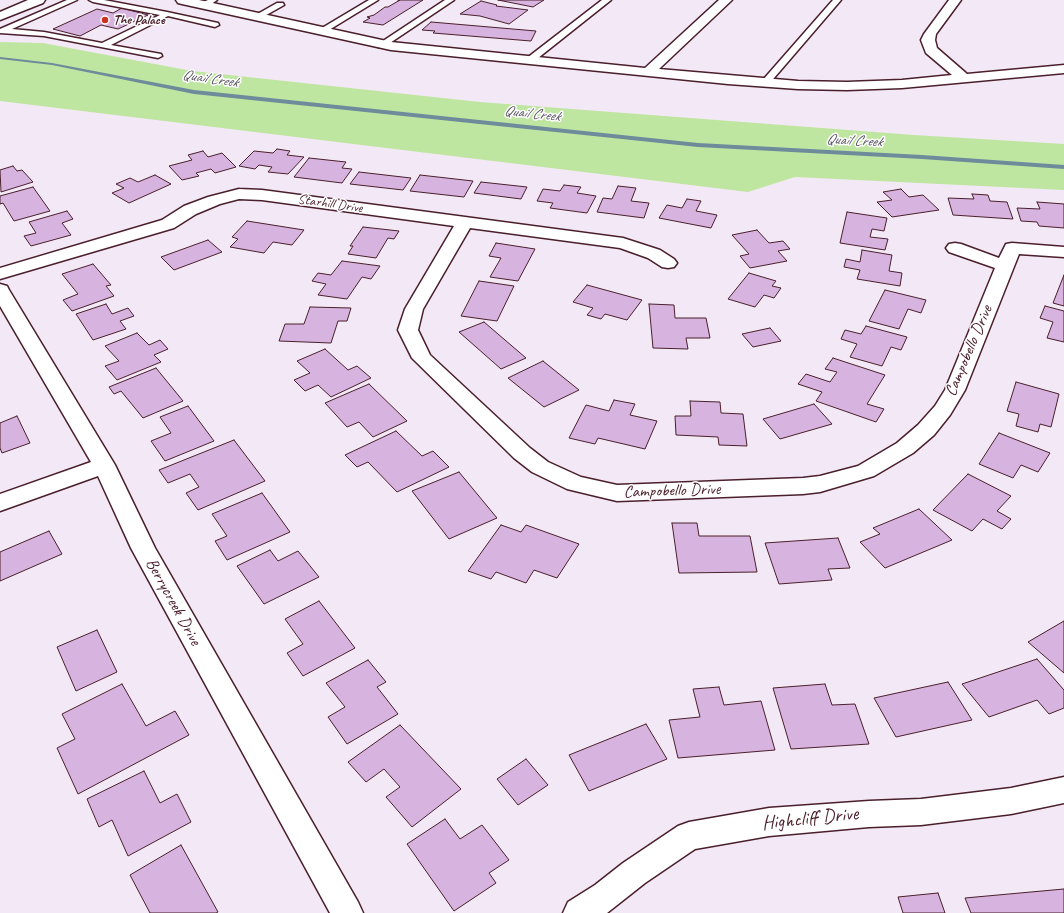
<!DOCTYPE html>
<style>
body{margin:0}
canvas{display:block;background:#f3e8f5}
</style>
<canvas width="1064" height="913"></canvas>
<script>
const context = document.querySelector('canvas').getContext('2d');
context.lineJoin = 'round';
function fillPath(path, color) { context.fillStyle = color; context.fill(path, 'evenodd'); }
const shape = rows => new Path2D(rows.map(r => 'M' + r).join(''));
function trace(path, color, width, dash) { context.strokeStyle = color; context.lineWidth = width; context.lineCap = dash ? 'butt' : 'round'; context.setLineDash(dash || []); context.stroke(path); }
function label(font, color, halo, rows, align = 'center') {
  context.font = font + ' Caveat,sans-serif'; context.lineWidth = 3; context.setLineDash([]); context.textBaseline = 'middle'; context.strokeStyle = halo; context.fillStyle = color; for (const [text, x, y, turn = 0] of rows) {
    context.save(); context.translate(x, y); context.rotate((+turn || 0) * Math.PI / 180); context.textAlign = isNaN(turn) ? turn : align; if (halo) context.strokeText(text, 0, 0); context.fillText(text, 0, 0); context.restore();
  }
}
const green = shape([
 [0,42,43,43,192,71,480,102,914,135,1064,144,1064,190,795,177,748,192,0,101]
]);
const stream = shape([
 [0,57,52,63,194,90,698,143,922,155,1064,165,1064,169,922,159,698,147,194,94,52,65,0,59,0,57]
]);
const building = shape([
 [398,0,423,0,383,25,363,22,370,18,367,17,374,15,385,7,388,7,400,0,398,0],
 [498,0,544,0,533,7,498,0],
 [481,1,497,5,496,6,528,10,509,24,480,16,460,14,481,1],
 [122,8,148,15,118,29,101,25,80,36,53,29,97,9,113,13,122,8],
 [431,22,536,31,531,41,433,33,435,31,422,30,431,22],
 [277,149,290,151,287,155,304,157,288,174,268,172,272,167,259,165,255,169,239,166,254,151,273,153,277,149],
 [203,151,208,157,222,153,236,167,215,173,211,169,196,173,199,176,182,180,169,166,192,160,188,155,203,151],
 [309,158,346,162,342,168,352,169,342,183,294,177,309,158],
 [13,166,17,171,22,170,33,182,1,192,0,170,13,166],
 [359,172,411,178,403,190,350,184,359,172],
 [155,175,171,184,129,203,112,193,124,188,116,184,130,178,138,182,155,175],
 [420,175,473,181,464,197,410,191,420,175],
 [481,182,527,187,521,199,474,193,481,182],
 [564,185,581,187,577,193,596,196,587,213,550,208,553,203,537,201,543,189,560,191,564,185],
 [618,186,636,188,631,201,649,203,644,218,597,212,603,198,612,199,618,186],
 [33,187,50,211,14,221,3,203,0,204,0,196,33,187],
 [901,189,909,197,923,195,939,210,892,217,877,202,892,200,883,192,901,189],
 [972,194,988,195,990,201,1007,202,1013,219,953,215,948,198,974,199,972,194],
 [687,199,701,201,696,211,717,215,711,228,659,218,667,205,682,208,687,199],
 [1037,202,1064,204,1064,228,1039,226,1037,222,1021,221,1017,208,1040,209,1037,202],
 [67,211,73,219,62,223,71,235,31,246,24,236,36,233,29,222,67,211],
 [847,212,887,218,884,231,872,229,870,237,888,239,885,250,840,243,847,212],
 [247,221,304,230,292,245,273,242,264,253,230,247,238,239,232,237,247,221],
 [363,227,399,231,394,239,388,238,376,258,348,254,353,246,350,246,363,227],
 [757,230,769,243,783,241,790,249,778,251,787,261,750,268,740,256,749,254,732,235,757,230],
 [208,240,222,252,174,270,161,257,208,240],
 [496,243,535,249,518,281,490,277,501,258,489,256,496,243],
 [862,250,892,255,889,271,902,273,900,286,857,279,860,270,844,267,846,259,860,262,862,250],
 [342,261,380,266,371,279,362,277,347,299,318,295,326,284,312,281,318,273,331,275,342,261],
 [93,264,111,285,106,286,114,296,72,311,63,300,78,294,62,274,93,264],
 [749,273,776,281,772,286,781,288,774,298,764,295,755,307,728,299,749,273],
 [1064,275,1064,306,1053,303,1064,275],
 [479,281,514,286,497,321,461,316,479,281],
 [587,285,642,300,627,320,605,314,601,319,587,315,593,308,573,302,587,285],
 [885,290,926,300,921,313,908,309,899,329,869,321,885,290],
 [106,304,112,314,128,308,134,316,120,321,126,329,93,340,76,314,106,304],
 [649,304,674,305,675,318,706,318,710,338,686,338,688,349,653,348,649,304],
 [1045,306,1064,311,1064,342,1047,338,1053,322,1040,318,1045,306],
 [310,307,351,308,347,321,338,321,331,343,279,341,285,324,304,324,310,307],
 [484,322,526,358,501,369,459,332,484,322],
 [866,326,907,337,901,350,891,347,882,366,850,357,857,344,841,339,845,330,861,334,866,326],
 [770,328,781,341,753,347,742,334,770,328],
 [137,333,149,345,160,340,168,349,154,355,161,362,117,380,105,366,119,361,105,346,137,333],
 [325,349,348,370,357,366,371,378,331,397,318,385,305,391,294,380,310,373,297,361,325,349],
 [833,358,885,375,867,404,884,409,876,422,816,401,822,392,798,384,806,374,830,382,837,372,825,369,833,358],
 [543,361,579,390,544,407,508,378,543,361],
 [156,368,183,401,143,418,121,391,114,394,109,387,156,368],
 [1016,382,1059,394,1051,427,1040,424,1038,432,1016,426,1019,414,1007,411,1016,382],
 [369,384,407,421,373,437,359,422,347,427,325,403,369,384],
 [614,400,635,404,630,415,657,421,645,449,598,438,595,444,569,438,586,405,609,411,614,400],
 [690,401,720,402,721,413,743,414,747,446,719,445,718,437,676,435,675,416,691,416,690,401],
 [814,404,832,424,780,439,763,419,814,404],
 [188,406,214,441,165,461,151,441,171,433,160,417,188,406],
 [17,416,30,443,2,453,0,448,0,423,17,416],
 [396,431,422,456,433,451,449,467,397,492,368,462,357,467,345,455,396,431],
 [999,433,1050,453,1038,472,1021,465,1013,478,979,464,999,433],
 [234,440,265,481,198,510,186,493,199,487,190,474,168,483,159,470,234,440],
 [459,472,497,518,449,539,412,491,459,472],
 [968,474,1011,496,997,511,1011,519,1002,529,983,519,972,531,933,510,968,474],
 [262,493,290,532,227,560,215,541,227,536,212,514,262,493],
 [919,509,952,540,885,568,860,542,880,534,873,528,919,509],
 [672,523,697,523,699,536,750,536,757,572,679,573,672,523],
 [501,525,521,532,526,525,579,544,557,578,534,570,526,583,496,572,491,579,468,571,501,525],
 [49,531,62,554,0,581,0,552,49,531],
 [838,538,850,568,828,569,832,580,779,584,765,543,838,538],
 [270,550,278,561,298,551,319,577,264,604,237,566,270,550],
 [319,601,355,648,303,676,287,653,303,644,285,619,319,601],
 [1064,621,1064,673,1028,642,1064,621],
 [97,630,117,672,76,691,57,647,97,630],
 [1037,659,1064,690,1064,708,1049,714,1037,700,989,717,962,684,1037,659],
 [368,660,386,682,377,687,398,714,347,744,328,717,345,707,326,683,368,660],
 [948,682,972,720,896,737,874,698,948,682],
 [122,684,146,726,175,711,189,735,78,794,57,748,75,739,62,714,122,684],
 [825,684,832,705,855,704,869,744,791,749,773,688,825,684],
 [719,687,724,705,761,701,775,750,678,758,669,720,700,717,693,689,719,687],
 [646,724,667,759,589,791,569,755,646,724],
 [400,725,461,789,412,827,386,797,400,787,384,769,366,782,348,762,400,725],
 [526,759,548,785,518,805,497,779,526,759],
 [144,771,160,803,177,794,191,822,128,856,112,820,99,827,87,799,144,771],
 [445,819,460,839,482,825,509,860,489,873,496,883,454,911,407,844,445,819],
 [181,845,218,912,216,913,150,913,130,875,181,845],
 [1064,889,1064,913,971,913,965,898,1064,889],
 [938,893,945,913,903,913,898,897,938,893]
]);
const service = shape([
 [67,0,77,0,12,29,44,32,102,43,160,15,93,2,89,0,104,0,167,12,218,23,219,25,215,27,168,16,111,45,161,54,162,56,158,58,44,36,0,33,0,29,67,0],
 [208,0,217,0,207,7,201,7,201,3,208,0],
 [369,0,378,0,324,33,321,33,317,31,369,0],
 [445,0,454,0,384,47,378,47,377,45,445,0],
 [602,0,611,0,533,62,527,62,527,58,602,0],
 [833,0,841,0,768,85,762,85,761,83,762,81,833,0],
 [277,3,283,3,284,5,261,18,255,18,254,16,277,3]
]);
const minor = shape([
 [176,0,199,0,391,42,645,68,719,0,732,0,659,69,798,81,847,82,902,80,952,75,926,53,921,40,924,34,949,0,961,0,936,34,935,40,937,48,967,74,1064,65,1064,73,902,88,847,90,798,89,728,84,391,50,182,4,178,3,176,0],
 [239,189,262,190,623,238,660,250,674,259,677,263,674,267,668,268,662,267,648,258,620,248,470,228,423,309,418,330,430,355,530,448,548,462,581,477,617,485,803,478,820,476,858,466,897,443,918,425,935,406,945,390,995,268,949,252,946,248,949,244,955,243,961,244,999,258,1006,244,1012,243,1064,247,1064,257,1019,254,965,390,950,415,934,435,913,453,874,476,820,492,803,494,617,501,567,489,532,472,514,458,412,358,398,330,405,309,454,226,262,200,239,199,220,204,196,214,174,228,0,279,0,268,162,220,184,206,208,197,239,189],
 [0,284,7,286,9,290,115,465,155,548,358,902,363,913,330,913,131,548,98,476,0,511,0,494,91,462,0,306,0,284],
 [1064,777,1064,803,1011,814,921,825,869,827,769,836,695,849,645,883,607,913,563,913,568,902,595,885,623,863,678,826,689,822,769,808,869,801,921,799,1011,788,1064,777]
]);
const secondary = shape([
 [28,0,45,0,43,3,0,20,0,12,28,0]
]);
const markers = [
 [105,20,4,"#c8321e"]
];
const farPoinames = [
 ["The Palace",113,20]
];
const farStreetnames = [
 ["Starhill Drive",330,204,8]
];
const farWaternames = [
 ["Quail Creek",210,79,8],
 ["Quail Creek",532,114,6],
 ["Quail Creek",854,141,3]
];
const streetNames = [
 ["Campobello Drive",969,351,-67],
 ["Campobello Drive",672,491,-2],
 ["Berrycreek Drive",173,602,61]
];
const nearStreetnames = [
 ["Highcliff Drive",810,819,-6]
];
fillPath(green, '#bfe6a1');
fillPath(stream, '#6e8b9b');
fillPath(building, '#d7b4df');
trace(building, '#4a1f2b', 1);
trace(service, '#4a1f2b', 3);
trace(minor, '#4a1f2b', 3);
trace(secondary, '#4a1f2b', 3);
fillPath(service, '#fff');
fillPath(minor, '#fff');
fillPath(secondary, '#fff');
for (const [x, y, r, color] of markers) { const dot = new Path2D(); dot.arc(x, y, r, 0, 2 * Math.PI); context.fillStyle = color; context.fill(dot); trace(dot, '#fff', 1.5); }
label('bold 14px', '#4a1f2b', '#fff', farPoinames, 'left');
label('14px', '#4a1f2b', '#fff', farStreetnames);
label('italic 15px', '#5c5563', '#fff', farWaternames);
label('17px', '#4a1f2b', '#fff', streetNames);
label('20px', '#4a1f2b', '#fff', nearStreetnames);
</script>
